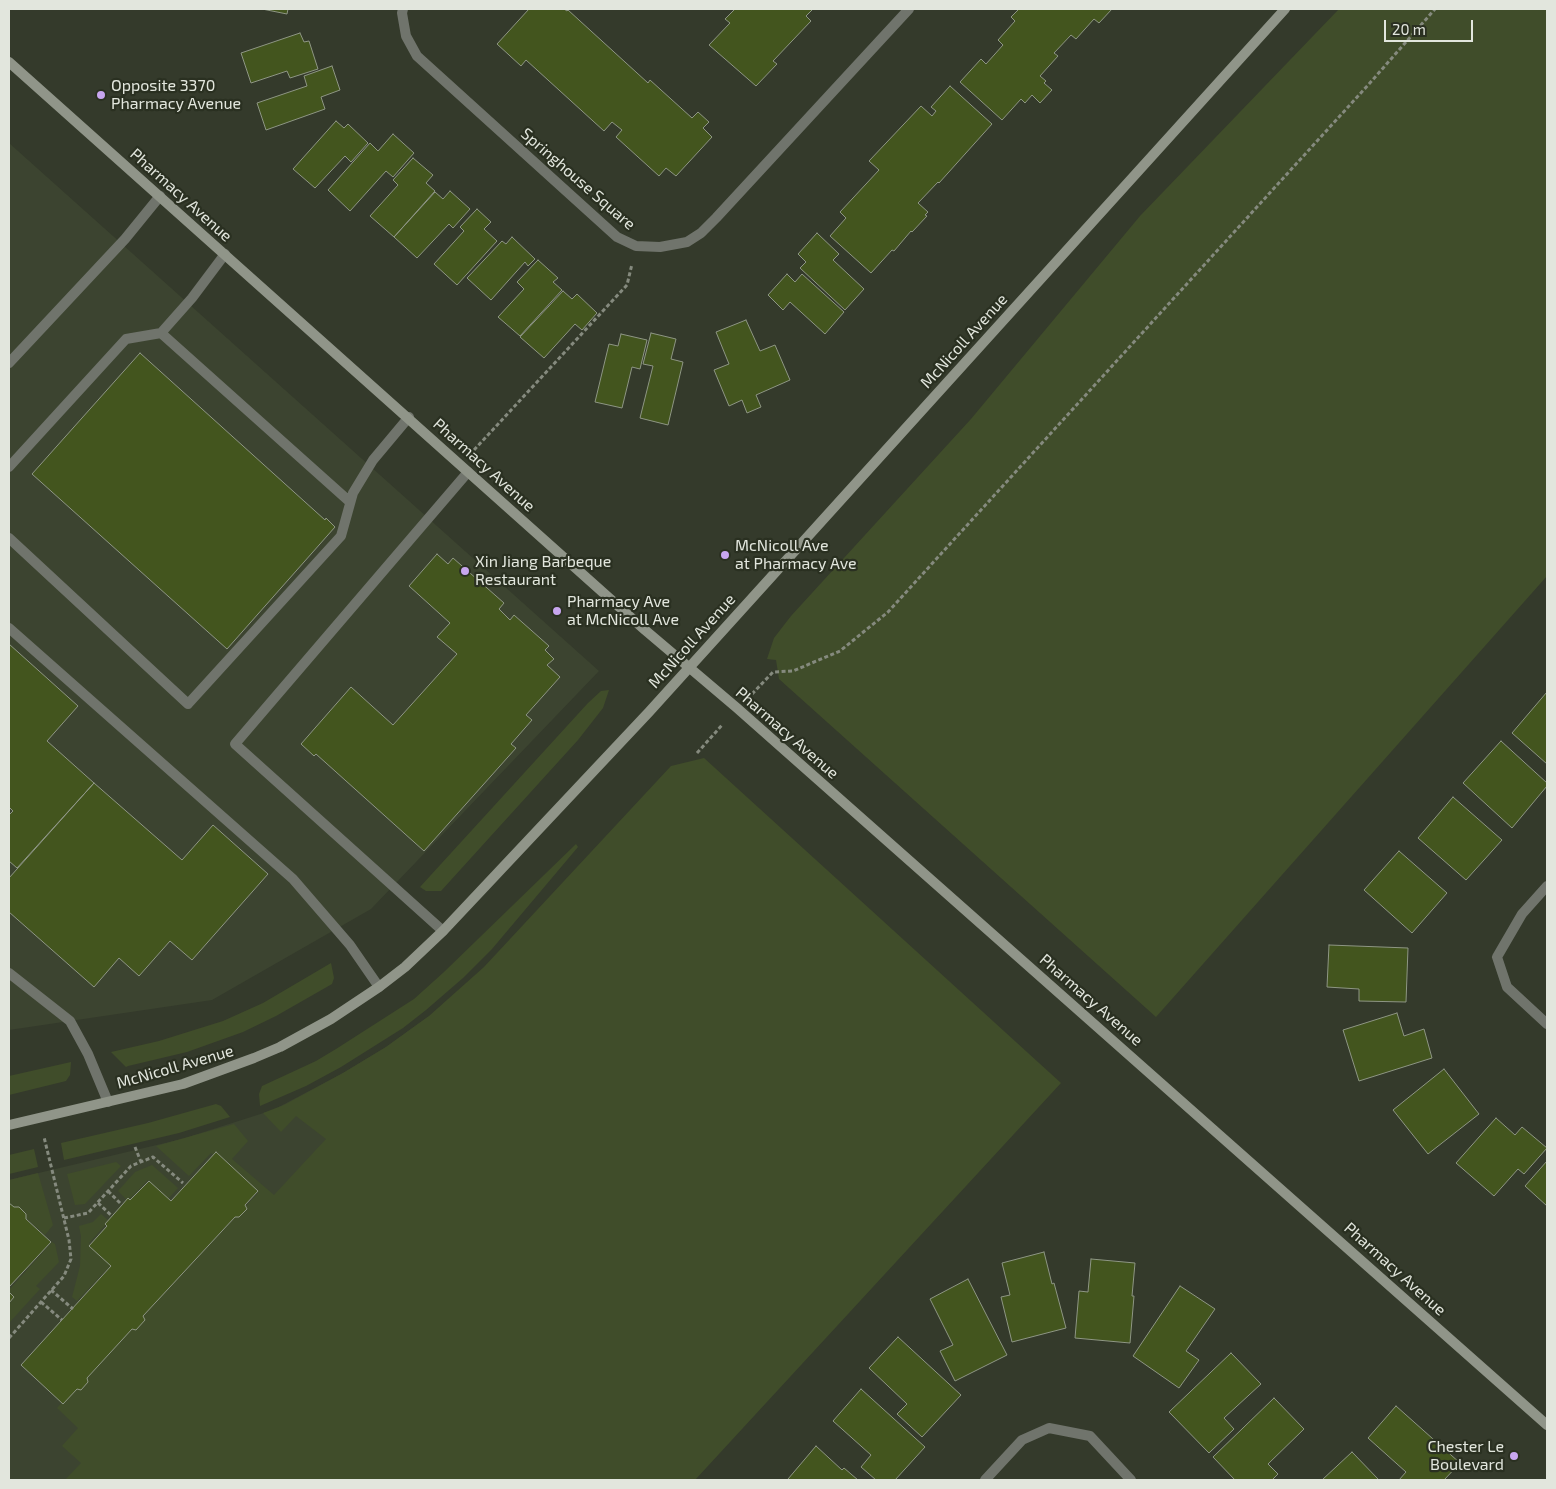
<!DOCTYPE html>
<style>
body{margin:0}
#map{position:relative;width:1556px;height:1489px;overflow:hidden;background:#343a2b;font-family:"Exo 2",sans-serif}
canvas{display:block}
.frame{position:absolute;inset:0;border:10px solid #e2e6dd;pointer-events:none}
.scale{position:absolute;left:1384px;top:20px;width:89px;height:22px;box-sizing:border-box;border:2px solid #e2e6dd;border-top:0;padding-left:6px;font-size:15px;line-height:18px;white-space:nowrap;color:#e2e6dd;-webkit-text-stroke:4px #2a3021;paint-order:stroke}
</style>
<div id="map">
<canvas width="1556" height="1489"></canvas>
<div class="frame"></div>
<div class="scale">20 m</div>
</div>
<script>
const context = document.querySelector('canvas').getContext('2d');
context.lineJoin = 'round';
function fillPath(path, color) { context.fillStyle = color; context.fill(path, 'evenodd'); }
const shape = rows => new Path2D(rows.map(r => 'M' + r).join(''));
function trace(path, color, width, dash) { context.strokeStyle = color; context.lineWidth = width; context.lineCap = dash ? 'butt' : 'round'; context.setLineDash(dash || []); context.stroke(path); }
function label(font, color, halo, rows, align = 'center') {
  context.font = font + ' "Exo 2",sans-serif'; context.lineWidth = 4.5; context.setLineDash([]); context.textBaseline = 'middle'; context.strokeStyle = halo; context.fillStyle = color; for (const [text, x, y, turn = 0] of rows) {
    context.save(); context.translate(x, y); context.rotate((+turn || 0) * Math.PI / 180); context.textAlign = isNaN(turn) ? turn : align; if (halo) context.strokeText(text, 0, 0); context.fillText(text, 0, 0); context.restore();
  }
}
const built = shape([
 [9,143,599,671,371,909,212,1000,9,1030],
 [429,1016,83,1480,9,1480,9,1180,182,1139,273,1110,343,1073,386,1047]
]);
const green = shape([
 [1339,9,1547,9,1547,576,1156,1017,779,679,776,660,767,659,774,638,791,616,971,419,1140,216],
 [609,690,603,708,578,740,441,891,426,891,420,887,588,703,601,691],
 [704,758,1061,1083,695,1480,65,1480,81,1463,62,1446,78,1428,57,1408,258,1193,211,1153,189,1176,156,1146,234,1124,248,1141,232,1159,274,1195,326,1139,296,1116,281,1132,263,1113,284,1105,343,1073,386,1047,429,1016,484,967,671,766],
 [576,844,578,847,492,949,463,978,426,1010,403,1028,341,1067,306,1086,260,1106,259,1094,262,1086,316,1061,336,1049,414,999,444,972],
 [331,963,334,978,332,984,276,1016,243,1032,187,1052,128,1066,126,1067,111,1052,159,1041,223,1021,263,1003],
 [71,1062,70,1075,66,1081,9,1095,9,1076],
 [216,1104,221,1106,230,1117,179,1133,64,1160,61,1143,148,1123],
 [34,1149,38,1167,9,1174,9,1155],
 [116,1162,121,1166,85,1204,75,1205,67,1174],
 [152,1165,178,1188,168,1199,148,1180,128,1201,118,1191,135,1172],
 [38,1173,53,1225,45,1235,9,1203,9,1180],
 [101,1214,109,1221,89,1243,112,1264,77,1301,72,1297,80,1266,81,1236,79,1226,93,1222],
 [52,1242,55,1244,59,1262,36,1286,40,1289,9,1323,9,1304,13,1299,9,1295,9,1290]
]);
const building = shape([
 [262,9,288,9,287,14,262,9],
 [529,9,564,9,567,11,568,10,648,83,650,80,692,118,698,112,709,122,703,128,712,137,676,176,666,168,659,176,616,137,622,130,612,122,604,131,526,60,521,66,497,44,529,9],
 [735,9,813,9,806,16,811,21,773,61,777,64,756,86,709,45,730,23,725,19,735,9],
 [1019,9,1112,9,1099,23,1094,19,1076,39,1071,35,1054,53,1058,56,1040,76,1046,81,1044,83,1052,90,1040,103,1032,95,1025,103,1021,99,1002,120,960,82,981,59,986,64,1003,45,998,40,1015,21,1011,17,1019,9],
 [300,33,304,42,309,41,318,69,290,78,287,71,251,83,241,53,300,33],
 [332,66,340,90,321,97,325,109,266,130,257,103,307,86,304,76,332,66],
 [950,86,992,124,939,183,938,182,918,203,928,212,925,215,927,216,912,232,911,231,894,251,892,250,871,273,830,236,846,218,840,212,879,170,869,161,921,106,932,116,936,111,931,107,950,86],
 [336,121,344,128,348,124,368,143,351,162,345,156,315,188,293,169,336,121],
 [393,134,414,153,393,177,386,171,350,211,328,190,370,143,378,151,393,134],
 [413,158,433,175,426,183,435,191,394,237,370,216,398,185,393,180,413,158],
 [450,191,470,209,453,228,449,224,417,258,394,237,435,192,443,199,450,191],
 [477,209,491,222,484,229,497,241,457,285,434,264,464,231,460,227,477,209],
 [817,233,839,254,833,260,864,289,845,310,800,268,806,262,798,254,817,233],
 [512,237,535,259,528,266,525,262,491,300,467,278,502,241,506,244,512,237],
 [538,260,558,278,553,282,562,290,520,336,498,317,524,289,517,282,538,260],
 [787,274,795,282,802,274,844,312,825,334,790,302,783,310,768,295,787,274],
 [563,291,572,299,577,294,597,313,582,330,575,324,544,358,520,337,563,291],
 [746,320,760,351,775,345,790,380,756,395,761,407,747,413,742,400,729,406,714,370,729,364,716,332,746,320],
 [651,333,676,339,671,359,683,362,668,425,640,418,653,366,643,364,651,333],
 [621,334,647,340,640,369,632,367,622,408,595,402,609,344,618,346,621,334],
 [140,353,325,520,326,518,335,527,227,649,32,474,140,353],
 [437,554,448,564,453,558,504,603,499,609,510,620,514,615,549,646,545,650,554,659,547,665,560,677,526,715,532,720,511,744,516,748,424,851,316,754,314,756,301,744,351,687,393,725,457,654,437,637,450,623,409,586,437,554],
 [9,644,78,706,47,741,94,783,17,868,9,861,9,815,13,811,9,807,9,644],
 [1547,692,1547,764,1512,733,1547,692],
 [1501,741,1547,783,1547,786,1512,828,1463,783,1501,741],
 [94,783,182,860,213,825,268,874,192,960,170,941,139,976,119,958,94,987,9,912,9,878,94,783],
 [1453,797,1502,840,1466,880,1418,838,1453,797],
 [1399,851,1447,893,1412,933,1364,890,1399,851],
 [1329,945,1408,948,1406,1002,1359,1001,1359,989,1327,987,1329,945],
 [1397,1013,1404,1036,1424,1029,1432,1058,1359,1081,1343,1030,1397,1013],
 [1444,1069,1479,1114,1428,1154,1393,1110,1444,1069],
 [1496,1118,1515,1135,1522,1127,1547,1148,1524,1174,1518,1169,1494,1196,1456,1163,1496,1118],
 [216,1152,258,1191,245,1205,247,1209,239,1217,235,1217,143,1316,145,1320,136,1330,132,1329,87,1378,88,1382,81,1390,77,1389,63,1404,21,1365,111,1266,89,1246,107,1226,105,1224,122,1205,128,1198,130,1200,149,1181,171,1201,216,1152],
 [1547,1161,1547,1206,1525,1186,1547,1161],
 [9,1203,14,1207,19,1207,26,1214,26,1219,51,1242,9,1287,9,1203],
 [1044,1252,1052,1284,1054,1283,1066,1328,1012,1342,1001,1297,1010,1295,1002,1263,1044,1252],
 [1091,1259,1135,1263,1132,1296,1134,1296,1130,1343,1075,1338,1079,1291,1088,1292,1091,1259],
 [968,1279,1007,1355,955,1381,940,1351,953,1345,930,1299,968,1279],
 [1180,1286,1215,1309,1186,1351,1199,1360,1179,1388,1133,1356,1180,1286],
 [9,1292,14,1297,9,1303,9,1292],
 [898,1337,961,1395,922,1437,897,1414,907,1404,869,1368,898,1337],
 [1231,1353,1261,1384,1224,1418,1234,1429,1209,1453,1169,1412,1231,1353],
 [861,1389,925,1447,895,1480,876,1480,861,1467,871,1455,833,1421,861,1389],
 [1274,1398,1304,1429,1268,1464,1278,1474,1272,1480,1235,1480,1213,1457,1274,1398],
 [1396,1406,1460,1463,1444,1480,1399,1480,1406,1472,1368,1438,1396,1406],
 [816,1446,842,1470,844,1468,858,1480,789,1480,788,1479,816,1446],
 [1352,1452,1379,1480,1322,1480,1352,1452]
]);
const path = shape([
 [474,450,627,285,632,264],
 [752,694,773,672,793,671,840,651,888,612,1369,84,1435,9],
 [697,753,723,724],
 [135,1147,141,1162],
 [108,1191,122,1205],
 [98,1203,112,1216],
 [64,1218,88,1213,131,1166,153,1157,183,1183],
 [51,1290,73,1309],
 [41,1302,62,1320],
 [9,1338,64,1276,71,1259,69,1240,44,1137]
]);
const lane = shape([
 [161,333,350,502],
 [9,363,125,239,160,196],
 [9,467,126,339,161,333,192,298,225,254],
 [9,538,188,704,341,536,353,493,373,460,409,417],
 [9,628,293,879,350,945,379,987],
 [443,931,235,744,468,472],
 [9,973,70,1021,88,1054,108,1102]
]);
const street = shape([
 [403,9,402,13,406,36,417,56,617,237,636,246,660,247,687,242,701,233,716,218,909,9],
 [1547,886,1522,914,1497,957,1507,987,1547,1024],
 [985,1480,1022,1440,1049,1428,1090,1436,1131,1480]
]);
const secondary = shape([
 [9,62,645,630,737,708,1547,1425],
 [9,1125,183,1084,254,1058,280,1047,331,1019,379,987,405,967,443,931,649,712,1285,9]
]);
const markers = [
 [101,95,5,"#c8a6ef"],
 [725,555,5,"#c8a6ef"],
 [465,571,5,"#c8a6ef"],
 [557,611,5,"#c8a6ef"],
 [1514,1456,5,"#c8a6ef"]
];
const poiNames = [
 ["Opposite 3370",111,86],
 ["Pharmacy Avenue",111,104],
 ["McNicoll Ave",735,546],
 ["at Pharmacy Ave",735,564],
 ["Xin Jiang Barbeque",475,562],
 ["Restaurant",475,580],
 ["Pharmacy Ave",567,602],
 ["at McNicoll Ave",567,620],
 ["Chester Le",1504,1447,"right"],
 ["Boulevard",1504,1465,"right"]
];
const streetNames = [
 ["Springhouse Square",578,179,41],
 ["Pharmacy Avenue",181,195,42],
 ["McNicoll Avenue",964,341,-48],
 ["Pharmacy Avenue",484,465,42],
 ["McNicoll Avenue",692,641,-48],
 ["Pharmacy Avenue",787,733,41],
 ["Pharmacy Avenue",1091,1000,41],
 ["McNicoll Avenue",175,1067,-16],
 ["Pharmacy Avenue",1395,1269,42]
];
fillPath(built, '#3c4430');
fillPath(green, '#404d2a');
fillPath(building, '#43551e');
trace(building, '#8e9684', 1);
trace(path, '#858a7e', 3, [4, 2.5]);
trace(lane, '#70746c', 10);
trace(street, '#70746c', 10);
trace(secondary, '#909589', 10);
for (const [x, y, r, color] of markers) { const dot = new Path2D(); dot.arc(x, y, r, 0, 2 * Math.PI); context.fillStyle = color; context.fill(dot); trace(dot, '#2a3021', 2); }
label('16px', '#e2e6dd', '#2a3021', poiNames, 'left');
label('16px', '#e2e6dd', '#2a3021', streetNames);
</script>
